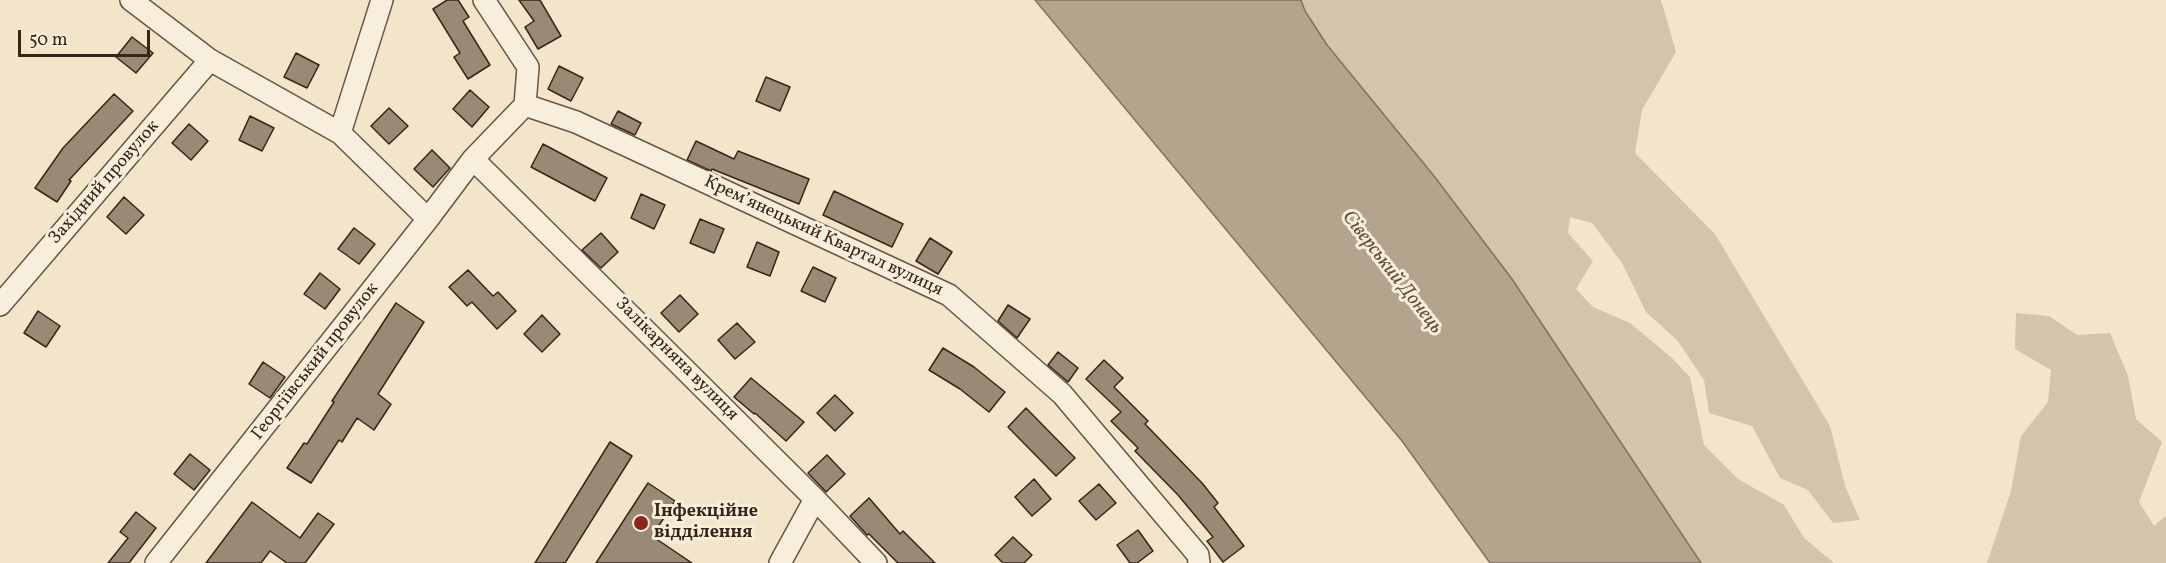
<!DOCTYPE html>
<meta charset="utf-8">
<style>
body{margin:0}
#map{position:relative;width:2166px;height:563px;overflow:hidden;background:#f3e5c9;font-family:Vollkorn,serif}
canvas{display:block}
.scale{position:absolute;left:18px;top:30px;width:132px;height:27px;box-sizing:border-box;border:3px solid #392518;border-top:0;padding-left:8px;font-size:18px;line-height:21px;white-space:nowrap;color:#392518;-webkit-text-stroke:4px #f7eedc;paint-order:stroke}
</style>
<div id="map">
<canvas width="2166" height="563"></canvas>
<div class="scale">50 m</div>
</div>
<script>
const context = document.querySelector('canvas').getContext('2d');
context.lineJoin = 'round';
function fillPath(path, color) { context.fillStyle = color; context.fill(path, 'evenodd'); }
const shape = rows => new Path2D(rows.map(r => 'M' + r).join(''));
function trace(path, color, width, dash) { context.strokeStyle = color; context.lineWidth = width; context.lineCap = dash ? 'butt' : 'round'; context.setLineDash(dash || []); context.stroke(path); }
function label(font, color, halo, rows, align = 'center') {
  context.font = font + ' Vollkorn,serif'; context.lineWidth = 6; context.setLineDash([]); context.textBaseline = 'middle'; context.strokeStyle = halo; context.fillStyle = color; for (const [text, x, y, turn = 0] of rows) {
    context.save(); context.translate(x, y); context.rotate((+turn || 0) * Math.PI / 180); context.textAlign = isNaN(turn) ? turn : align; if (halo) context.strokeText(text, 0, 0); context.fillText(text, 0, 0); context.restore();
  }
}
const green = shape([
 [1301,0,1661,0,1676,52,1642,110,1635,153,1715,234,1830,426,1845,486,1860,520,1833,523,1808,490,1780,478,1752,426,1709,413,1704,380,1677,340,1646,312,1622,263,1592,223,1570,217,1568,233,1593,261,1576,289,1593,307,1630,323,1672,358,1690,377,1704,445,1738,479,1784,505,1804,538,1834,563,1701,563,1512,279,1434,176,1327,45,1305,11],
 [2016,313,2049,316,2077,335,2110,333,2128,376,2136,419,2162,442,2139,502,2154,526,2166,516,2166,563,1987,563,2011,491,2021,436,2048,402,2051,370,2015,349]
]);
const water = shape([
 [1035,0,1301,0,1305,11,1327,45,1434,176,1512,279,1701,563,1490,563,1402,441,1035,0]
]);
const building = shape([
 [447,0,458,0,469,17,463,21,490,65,468,79,454,57,460,53,433,9,447,0],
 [519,0,540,0,561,36,538,49,525,27,534,21,519,0],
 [132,37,153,53,136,73,116,57,132,37],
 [296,53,319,65,307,88,284,77,296,53],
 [559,66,583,78,571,101,548,89,559,66],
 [766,77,790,87,780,111,756,101,766,77],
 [470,90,489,107,472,127,453,109,470,90],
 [114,94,133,111,69,180,71,181,57,202,35,188,63,148,114,94],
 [389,108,408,126,389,144,371,126,389,108],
 [618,111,641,123,635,135,611,124,618,111],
 [250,116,274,128,262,151,239,140,250,116],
 [189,124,208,141,191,160,172,143,189,124],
 [696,141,734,159,738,151,809,179,799,204,712,169,711,171,687,160,696,141],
 [543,144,607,178,595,201,531,167,543,144],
 [432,150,450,168,433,187,414,169,432,150],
 [834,191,903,224,892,247,823,215,834,191],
 [641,194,665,205,654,229,631,218,641,194],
 [124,197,144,215,126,234,107,217,124,197],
 [700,219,724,229,714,253,690,243,700,219],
 [354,228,375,244,359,264,338,249,354,228],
 [601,233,618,252,601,268,582,250,601,233],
 [930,238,952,252,938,274,916,261,930,238],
 [757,242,779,252,770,276,747,267,757,242],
 [813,267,836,278,825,302,801,291,813,267],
 [468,270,493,296,498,292,516,311,497,329,472,302,467,306,449,287,468,270],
 [320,273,340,289,325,309,304,294,320,273],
 [680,295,698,314,679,332,661,313,680,295],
 [396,303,424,322,378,394,391,404,374,430,357,418,342,442,339,440,311,483,287,468,304,443,307,444,334,402,332,401,396,303],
 [1008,305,1030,319,1017,338,998,321,1008,305],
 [38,311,60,326,46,347,24,333,38,311],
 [542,315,560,334,542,352,524,334,542,315],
 [737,323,755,342,735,359,718,340,737,323],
 [943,348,974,367,1005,392,989,412,960,389,929,370,943,348],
 [1058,352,1078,368,1068,382,1048,365,1058,352],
 [1104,360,1123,378,1114,387,1148,421,1145,424,1202,483,1218,503,1214,507,1244,546,1223,562,1207,541,1213,537,1178,495,1135,451,1138,448,1111,421,1121,412,1086,379,1104,360],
 [263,362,285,377,270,398,249,384,263,362],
 [751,378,804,422,786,441,755,413,754,414,734,397,751,378],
 [835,395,853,413,835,431,817,413,835,395],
 [1026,408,1075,458,1056,476,1008,427,1026,408],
 [610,442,632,456,565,563,535,563,610,442],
 [190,454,210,470,194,490,174,474,190,454],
 [827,455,845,474,826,492,808,473,827,455],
 [1034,479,1051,499,1032,516,1015,497,1034,479],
 [648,483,675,501,652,536,692,563,596,563,648,483],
 [1099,484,1116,503,1096,520,1079,501,1099,484],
 [869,498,900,534,903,531,935,563,898,563,869,534,867,535,850,516,869,498],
 [252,502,300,538,318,513,334,524,305,563,287,563,270,551,261,563,206,563,252,502],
 [136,512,156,528,129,563,108,563,128,538,120,532,136,512],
 [1138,530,1153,551,1137,563,1130,563,1117,545,1138,530],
 [1013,537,1032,555,1024,563,1003,563,995,555,1013,537]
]);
const street = shape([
 [131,0,210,60,340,133,428,219],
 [525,105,576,122,949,295,1062,394,1198,555,1199,563],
 [340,133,382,0],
 [473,159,815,499,876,563],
 [0,305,210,60],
 [156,563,428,219,473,159,525,105,528,67,484,0],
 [780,563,815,499]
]);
const markers = [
 [641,523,8,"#8f2418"]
];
const streetNames = [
 ["Західний провулок",105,183,-49],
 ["Крем’янецький Квартал вулиця",823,237,25],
 ["Залікарняна вулиця",676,360,45],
 ["Георгіївський провулок",316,362,-52]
];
const poiNames = [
 ["Інфекційне",654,513],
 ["відділення",654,534]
];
const waterNames = [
 ["Сіверський Донець",1391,273,52]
];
fillPath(green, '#d3c4ab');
fillPath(water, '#b4a48d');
trace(water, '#83715e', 1.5);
fillPath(building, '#9a8974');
trace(building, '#392518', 1.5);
trace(street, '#685544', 24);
trace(street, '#f7eedc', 21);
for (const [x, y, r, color] of markers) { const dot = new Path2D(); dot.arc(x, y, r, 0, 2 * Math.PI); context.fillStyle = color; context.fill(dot); trace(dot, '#f7eedc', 2); }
label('18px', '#392518', '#f7eedc', streetNames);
label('bold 18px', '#392518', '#f7eedc', poiNames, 'left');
label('italic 20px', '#645141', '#f7eedc', waterNames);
</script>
